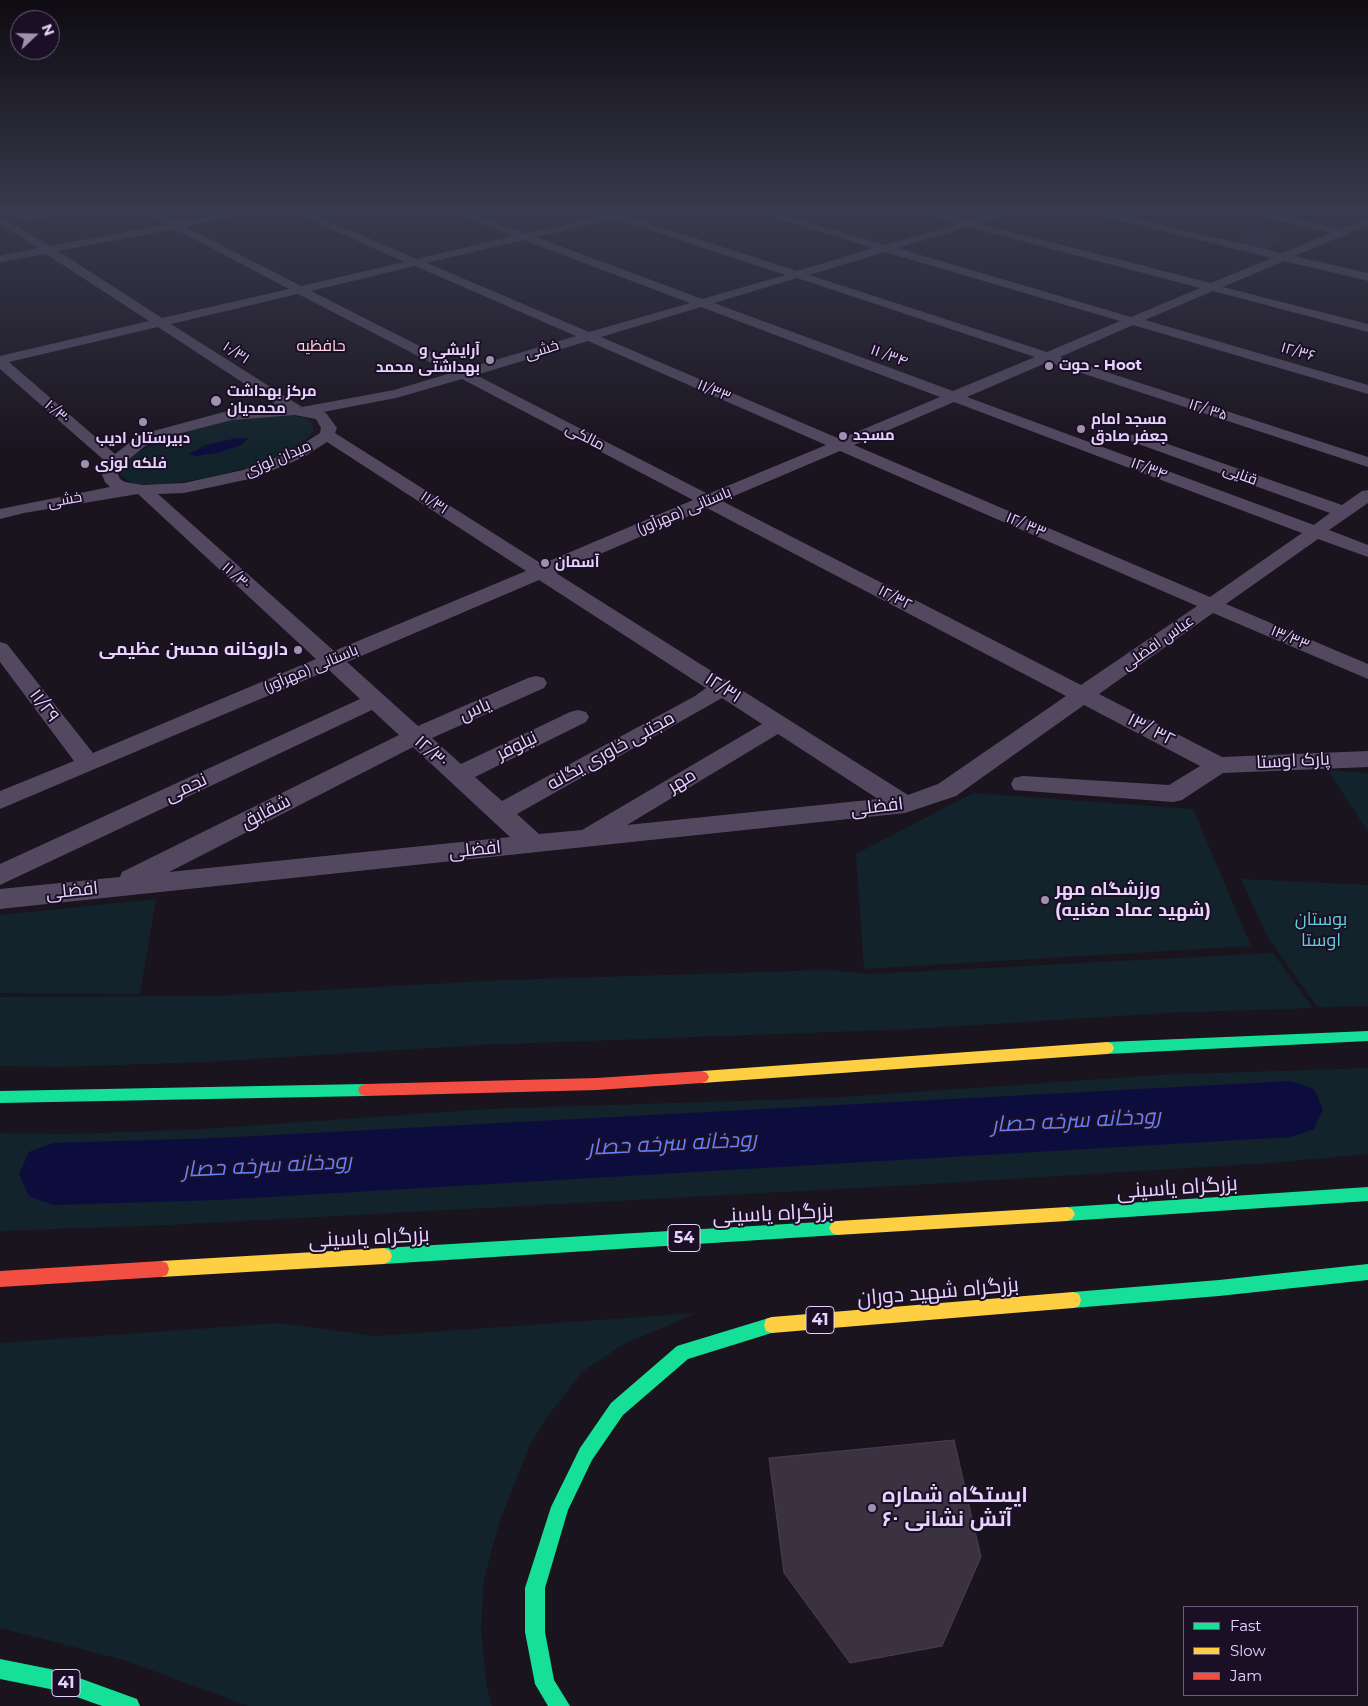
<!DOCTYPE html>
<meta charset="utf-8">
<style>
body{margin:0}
#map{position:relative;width:1368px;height:1706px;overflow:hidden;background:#1a141f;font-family:Montserrat,sans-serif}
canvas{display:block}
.legend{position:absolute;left:1183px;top:1606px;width:175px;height:90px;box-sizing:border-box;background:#1a0f24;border:1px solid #6c5d7b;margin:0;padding:6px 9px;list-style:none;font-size:15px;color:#e7d3fd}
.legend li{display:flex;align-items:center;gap:10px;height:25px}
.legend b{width:25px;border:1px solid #6c5d7b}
.north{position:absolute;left:10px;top:10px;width:50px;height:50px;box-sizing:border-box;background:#1a0f24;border:1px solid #6c5d7b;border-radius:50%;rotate:69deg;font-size:14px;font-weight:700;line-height:20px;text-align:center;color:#e7d3fd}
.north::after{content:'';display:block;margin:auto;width:18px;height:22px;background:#9f90af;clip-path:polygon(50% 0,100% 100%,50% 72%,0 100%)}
</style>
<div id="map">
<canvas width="1368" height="1706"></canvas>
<ul class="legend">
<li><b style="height:6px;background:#16e098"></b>Fast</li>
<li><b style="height:6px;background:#ffcf43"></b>Slow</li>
<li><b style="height:6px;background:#f24e42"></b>Jam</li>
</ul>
<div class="north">N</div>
</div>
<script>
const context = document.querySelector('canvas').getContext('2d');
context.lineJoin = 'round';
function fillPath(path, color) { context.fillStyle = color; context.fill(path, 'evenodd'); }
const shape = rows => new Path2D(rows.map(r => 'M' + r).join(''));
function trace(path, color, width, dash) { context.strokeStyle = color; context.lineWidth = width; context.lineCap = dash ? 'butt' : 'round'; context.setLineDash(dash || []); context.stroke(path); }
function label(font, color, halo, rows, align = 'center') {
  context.font = font + ' Montserrat,Cairo,sans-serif'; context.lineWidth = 4; context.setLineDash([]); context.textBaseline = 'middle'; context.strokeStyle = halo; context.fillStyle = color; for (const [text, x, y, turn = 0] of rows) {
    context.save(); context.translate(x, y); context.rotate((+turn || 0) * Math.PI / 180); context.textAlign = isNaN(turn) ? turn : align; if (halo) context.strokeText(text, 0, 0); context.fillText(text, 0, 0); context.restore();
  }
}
const green = shape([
 [1252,231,1285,238,1265,250,1232,242],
 [290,415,307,419,312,424,314,430,309,437,290,451,252,466,207,478,164,484,133,484,119,474,121,466,138,452,178,433,236,419],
 [1328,770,1368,773,1368,832],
 [973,793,1193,809,1251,946,864,969,856,854],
 [1241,879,1368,885,1368,1006,1317,1007,1267,936],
 [156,899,140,994,0,993,0,915],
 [1273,953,1313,1008,1165,1013,913,1029,479,1045,206,1062,57,1067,0,1066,0,997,215,996,505,980,827,970,870,974],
 [1368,1068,1368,1154,1270,1163,912,1185,169,1225,0,1231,0,1133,68,1134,189,1130,487,1109,829,1098,1159,1075],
 [697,1313,624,1344,582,1372,548,1416,530,1444,500,1520,484,1579,481,1630,487,1688,492,1706,248,1706,124,1660,0,1628,0,1343,280,1323,375,1336]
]);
const water = shape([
 [237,438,248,439,241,445,217,453,196,456,189,454,206,445]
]);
const river = shape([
 [1291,1081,1314,1089,1323,1109,1314,1129,1291,1137,218,1200,53,1205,29,1196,19,1174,29,1152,53,1143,218,1138,1291,1081]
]);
const building = shape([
 [33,213,73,213,26,221,17,216,33,213],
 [954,1440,981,1557,942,1646,850,1663,784,1573,769,1458,954,1440]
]);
const street = shape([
 [147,213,160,213,177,222,224,213,246,213,186,227,301,286,404,262,296,213,310,213,417,259,513,236,455,213,470,213,525,234,605,215,604,213,631,213,627,216,797,271,873,248,759,213,776,213,885,245,956,224,922,213,940,213,968,220,992,213,1009,213,980,224,1211,283,1272,258,1090,213,1109,213,1282,253,1331,233,1249,213,1269,213,1340,229,1368,218,1368,225,1350,232,1349,235,1343,236,1294,256,1368,273,1368,281,1284,261,1223,287,1368,324,1368,332,1213,291,1145,320,1368,385,1368,394,1133,325,1060,357,1368,457,1368,467,1048,362,967,397,1314,525,1330,513,1130,441,1128,438,1130,435,1142,435,1342,505,1362,491,1368,490,1368,503,1329,530,1368,545,1368,557,1318,539,1226,604,1368,664,1368,679,1213,613,1099,694,1222,757,1368,751,1368,767,1223,773,1182,800,1173,802,1014,790,1011,784,1014,778,1023,776,1169,785,1200,766,1084,705,956,796,905,813,0,909,0,889,120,877,122,872,399,735,372,710,0,885,0,864,360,699,329,670,0,809,0,791,74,761,0,662,0,642,7,644,93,753,316,659,138,494,24,513,0,519,0,509,110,487,105,482,100,470,106,462,0,369,0,356,149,321,46,254,0,262,0,256,38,248,0,224,0,216,50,246,166,224,147,213],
 [616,219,785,275,702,299,536,237,616,219],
 [968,227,1200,288,1131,317,897,248,968,227],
 [175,229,289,289,162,318,58,251,175,229],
 [523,240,690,303,589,332,427,263,523,240],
 [885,252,1120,321,1047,352,809,275,885,252],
 [415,266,576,336,465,369,311,291,415,266],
 [797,278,1035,357,953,391,714,303,797,278],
 [298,294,451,373,394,390,302,407,171,324,298,294],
 [701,307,940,397,840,439,601,337,701,307],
 [158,327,280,407,231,410,150,432,133,440,115,454,9,362,158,327],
 [588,341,826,445,708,494,476,375,588,341],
 [462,379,693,500,542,564,335,433,337,428,326,413,323,412,396,398,462,379],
 [954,402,1302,533,1210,597,854,445,954,402],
 [295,415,316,419,321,428,320,433,290,452,243,470,184,483,143,485,125,482,120,479,116,470,145,446,162,438,232,420,295,415],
 [327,442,526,571,334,651,158,494,184,493,254,478,302,458,327,442],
 [840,451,1197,606,1081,685,722,501,840,451],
 [707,508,1066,696,938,784,908,795,556,573,707,508],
 [539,580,706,688,695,696,502,801,475,777,586,722,589,717,586,712,578,710,570,712,461,764,432,738,544,688,547,683,544,678,536,676,528,678,418,726,347,662,539,580],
 [722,698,762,724,582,830,539,834,517,814,722,698],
 [778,734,878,799,627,825,778,734],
 [413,747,510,837,169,872,413,747]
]);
const fast = shape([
 [1368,1031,1368,1041,1107,1054,1102,1052,1100,1048,1102,1044,1107,1042,1368,1031],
 [365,1084,370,1086,372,1090,370,1094,365,1096,0,1103,0,1091,365,1084],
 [1368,1187,1368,1201,1067,1221,1062,1219,1059,1214,1062,1209,1067,1207,1368,1187],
 [837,1221,842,1223,845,1228,842,1233,837,1235,384,1264,378,1261,376,1256,378,1251,384,1248,837,1221],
 [1368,1264,1368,1280,1219,1296,1073,1308,1067,1306,1065,1300,1067,1294,1073,1292,1219,1280,1368,1264],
 [772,1317,778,1319,780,1325,778,1331,688,1359,623,1415,592,1460,568,1510,545,1588,545,1632,554,1680,570,1706,548,1706,535,1684,525,1632,525,1588,551,1507,580,1448,611,1403,677,1346,772,1317],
 [0,1659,60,1671,137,1699,140,1706,102,1706,60,1691,0,1679,0,1659]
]);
const slow = shape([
 [1107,1042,1112,1044,1114,1048,1112,1052,1107,1054,702,1083,697,1081,695,1077,697,1073,702,1071,1107,1042],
 [1067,1207,1072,1209,1075,1214,1072,1219,1067,1221,837,1235,832,1233,829,1228,832,1223,837,1221,1067,1207],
 [384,1248,390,1251,392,1256,390,1261,384,1264,161,1277,155,1275,153,1269,155,1263,161,1261,384,1248],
 [1073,1292,1079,1294,1081,1300,1079,1306,1073,1308,772,1333,766,1331,764,1325,766,1319,772,1317,1073,1292]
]);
const jam = shape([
 [702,1071,707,1073,709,1077,707,1081,702,1083,597,1090,365,1096,360,1094,358,1090,360,1086,365,1084,597,1078,702,1071],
 [161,1261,167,1263,169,1269,167,1275,161,1277,0,1287,0,1271,161,1261]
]);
const markers = [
 [490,360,5,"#9f90af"],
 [1049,366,5,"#9f90af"],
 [216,401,6,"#9f90af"],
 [143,422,5,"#9f90af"],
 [1081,429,5,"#9f90af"],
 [843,436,5,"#9f90af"],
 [85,464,5,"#9f90af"],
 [545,563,5,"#9f90af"],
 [298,650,5,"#9f90af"],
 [1045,900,5,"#9f90af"],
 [872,1508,5,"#9f90af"]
];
const farStreetnames = [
 ["خشی",542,350,-17],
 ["۱۲/۳۶",1298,352,16],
 ["۱۰/۳۱",236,353,33],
 ["۱۱ /۳۴",889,356,20],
 ["۱۱/۳۳",714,391,23],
 ["۱۲/ ۳۵",1208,410,18],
 ["۱۰/۳۰",57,412,41],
 ["مالکی",585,437,27],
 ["میدان لوزی",278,459,-23],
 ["۱۲/۳۴",1149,469,20],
 ["قنایی",1240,475,20],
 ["خشی",65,500,-10],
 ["۱۱/۳۱",434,503,33],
 ["باستانی (مهرآور)",684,511,-23],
 ["۱۲/ ۳۳",1026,525,23],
 ["۱۱ /۳۰",236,576,42],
 ["۱۲/۳۲",895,598,27],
 ["۱۳/۳۳",1290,638,23],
 ["عباس افضلی",1158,643,-35],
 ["باستانی (مهرآور)",311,669,-23]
];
const farPoinames = [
 ["آرایشی و",480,351,"right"],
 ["بهداشتی محمد",480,368,"right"],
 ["حوت - Hoot",1059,366],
 ["مرکز بهداشت",227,392],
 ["محمدیان",227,409],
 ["مسجد امام",1091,420],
 ["جعفر صادق",1091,437],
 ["مسجد",853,436],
 ["دبیرستان ادیب",143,439,"center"],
 ["فلکه لوزی",95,464],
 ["آسمان",555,563]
];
const farNeighbourhoodnames = [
 ["حافظیه",321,346]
];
const shields = [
 [684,1238,32],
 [820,1320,28],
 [66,1683,28]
];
const shieldNames = [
 ["54",684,1238],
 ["41",820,1320],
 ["41",66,1683]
];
const poiNames = [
 ["داروخانه محسن عظیمی",288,650],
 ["ورزشگاه مهر",1055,890,"left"],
 ["(شهید عماد مغنیه)",1055,911,"left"]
];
const streetNames = [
 ["۱۲/۳۱",723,688,33],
 ["۱۱/۲۹",44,706,53],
 ["یاس",475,710,-24],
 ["۱۳/ ۳۲",1151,730,27],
 ["نیلوفر",517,746,-26],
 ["مجتبی خاوری یگانه",611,751,-29],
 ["۱۲/۳۰",431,752,42],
 ["پارک اوستا",1293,761,-3],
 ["مهر",682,781,-31],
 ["نجمی",186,788,-25],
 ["افضلی",877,807,-7],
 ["شقایق",266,812,-27],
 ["افضلی",475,850,-6],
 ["افضلی",72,891,-6]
];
const parkNames = [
 ["بوستان",1321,920],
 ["اوستا",1321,941]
];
const nearStreetnames = [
 ["بزرگراه یاسینی",1177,1188,-4],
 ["بزرگراه یاسینی",773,1214,-3],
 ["بزرگراه یاسینی",369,1238,-3],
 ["بزرگراه شهید دوران",938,1292,-5]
];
const nearPoinames = [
 ["ایستگاه شماره",882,1496],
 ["۶۰ آتش نشانی",882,1520]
];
const nearWaternames = [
 ["رودخانه سرخه حصار",1076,1121,-3],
 ["رودخانه سرخه حصار",672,1144,-3],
 ["رودخانه سرخه حصار",267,1166,-3]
];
fillPath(green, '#13232b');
fillPath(water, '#0d0d3d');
fillPath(river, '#0d0d3d');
fillPath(building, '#3a3241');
trace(building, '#4a3e52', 1);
fillPath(street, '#524960');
fillPath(fast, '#16e098');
fillPath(slow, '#ffcf43');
fillPath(jam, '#f24e42');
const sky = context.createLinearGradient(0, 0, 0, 452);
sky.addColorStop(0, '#0e0b11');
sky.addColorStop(0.47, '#383a4d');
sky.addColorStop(1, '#383a4d00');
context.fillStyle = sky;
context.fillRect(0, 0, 1368, 452);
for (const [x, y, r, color] of markers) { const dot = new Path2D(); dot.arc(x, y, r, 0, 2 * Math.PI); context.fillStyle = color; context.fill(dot); trace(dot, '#1a0f24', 2); }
label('15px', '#e7d3fd', '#1a0f24', farStreetnames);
label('bold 15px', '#e7d3fd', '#1a0f24', farPoinames, 'left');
label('16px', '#fed5e0', '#1a0f24', farNeighbourhoodnames);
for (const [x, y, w] of shields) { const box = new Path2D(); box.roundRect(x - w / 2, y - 13.5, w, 27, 4); context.fillStyle = '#1a0f24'; context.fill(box); trace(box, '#e7d3fd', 1); }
label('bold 16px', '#e7d3fd', null, shieldNames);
label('bold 18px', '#e7d3fd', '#1a0f24', poiNames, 'right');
label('18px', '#e7d3fd', '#1a0f24', streetNames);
label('18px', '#62cddb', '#1a0f24', parkNames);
label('21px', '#e7d3fd', '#1a0f24', nearStreetnames);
label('bold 21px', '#e7d3fd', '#1a0f24', nearPoinames, 'left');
label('italic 22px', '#657ffa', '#1a0f24', nearWaternames);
</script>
